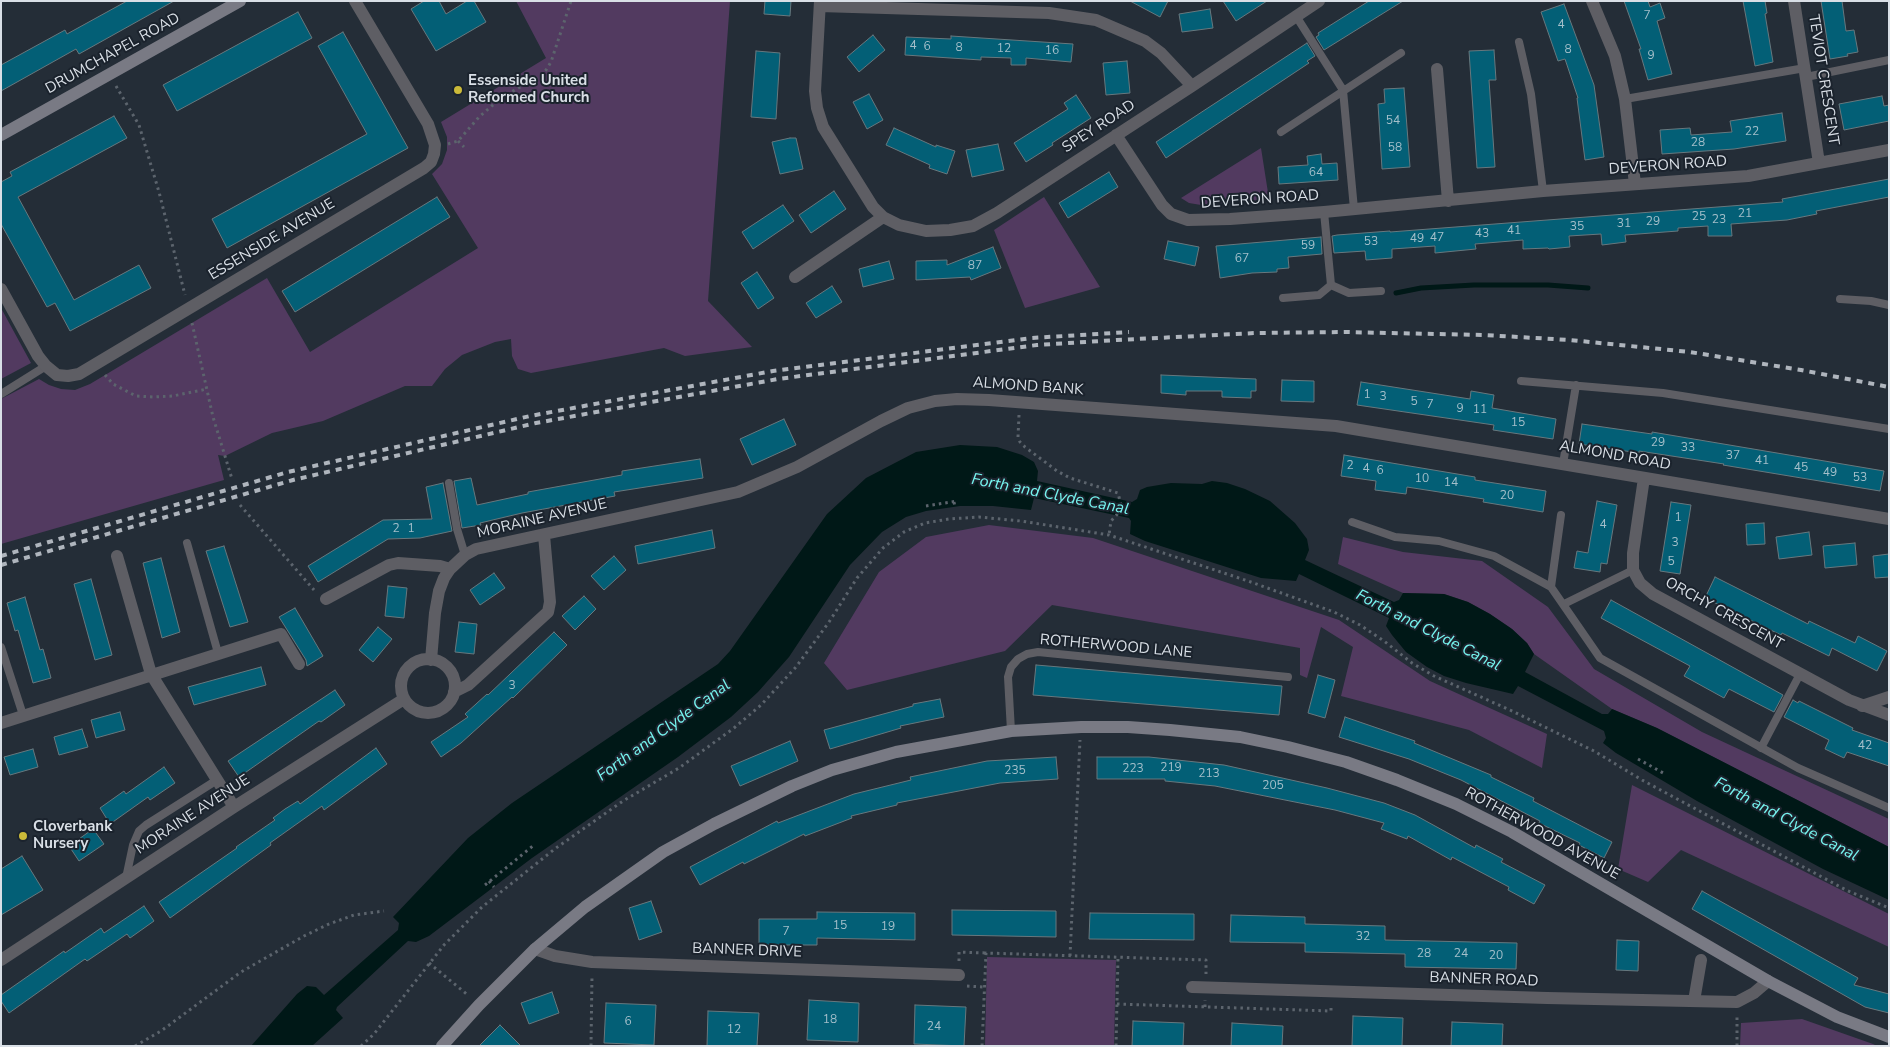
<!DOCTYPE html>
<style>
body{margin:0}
#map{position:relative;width:1890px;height:1047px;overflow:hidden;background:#242d37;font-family:"Nunito Sans",sans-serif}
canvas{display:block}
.frame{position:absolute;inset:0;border:2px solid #d9dfe6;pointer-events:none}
</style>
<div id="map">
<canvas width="1890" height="1047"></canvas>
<div class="frame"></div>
</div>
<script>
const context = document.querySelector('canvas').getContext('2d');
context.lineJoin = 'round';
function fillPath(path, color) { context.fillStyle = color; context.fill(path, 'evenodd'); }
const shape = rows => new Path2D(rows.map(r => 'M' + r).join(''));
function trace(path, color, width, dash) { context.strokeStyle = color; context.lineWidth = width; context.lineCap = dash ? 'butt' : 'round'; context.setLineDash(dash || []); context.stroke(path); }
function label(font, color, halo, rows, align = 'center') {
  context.font = font + ' "Nunito Sans",sans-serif'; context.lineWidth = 4; context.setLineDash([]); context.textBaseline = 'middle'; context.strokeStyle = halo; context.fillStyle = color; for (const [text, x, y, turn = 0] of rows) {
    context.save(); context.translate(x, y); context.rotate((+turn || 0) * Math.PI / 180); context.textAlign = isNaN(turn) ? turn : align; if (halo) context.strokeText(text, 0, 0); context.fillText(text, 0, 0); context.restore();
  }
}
const green = shape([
 [516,1,730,1,708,301,752,347,685,356,664,348,531,373,518,369,512,356,511,339,495,342,462,355,445,369,432,386,405,386,323,421,272,433,225,456,218,455,224,480,1,544,1,399,39,379,49,385,61,389,75,390,90,384,267,278,310,352,478,248,432,174,442,164,447,150,447,137,441,122,546,58],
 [1261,148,1269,199,1201,205,1189,203,1181,198],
 [1044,197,1100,287,1025,308,994,230],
 [1,308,31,363,1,379],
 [989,525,1093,538,1339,620,1430,681,1547,734,1542,768,1469,730,1341,696,1353,647,1321,627,1307,678,1300,675,1300,648,1052,605,1005,651,847,690,824,663,879,572,926,537],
 [1343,537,1403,552,1482,561,1548,607,1594,669,1702,732,1889,819,1889,847,1657,728,1612,709,1534,654,1527,643,1512,629,1490,614,1468,602,1444,594,1403,593,1338,564],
 [1632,785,1889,914,1889,947,1681,850,1648,882,1618,869],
 [987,957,1116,960,1114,1046,985,1046],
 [1802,1019,1873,1044,1877,1046,1740,1046,1741,1023]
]);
const water = shape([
 [960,445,997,447,1022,455,1034,462,1038,471,1037,481,1132,502,1137,499,1140,490,1147,487,1171,483,1202,484,1212,481,1227,483,1245,489,1270,501,1295,523,1307,539,1309,550,1305,560,1394,602,1399,600,1403,593,1444,594,1468,602,1490,614,1512,629,1527,643,1534,654,1525,672,1602,714,1608,714,1612,709,1657,728,1889,847,1889,900,1823,869,1697,801,1616,753,1603,743,1606,738,1604,731,1518,686,1513,694,1466,683,1444,676,1427,667,1406,652,1392,635,1386,626,1389,618,1299,574,1296,581,1261,578,1145,541,1130,534,1131,521,1129,518,1034,498,1031,510,993,506,960,506,926,511,906,517,882,532,850,565,789,657,758,692,731,717,678,757,532,858,429,936,416,942,408,941,337,1007,336,1010,343,1018,312,1046,251,1046,297,994,307,986,316,987,324,995,398,930,399,923,393,917,468,838,512,803,718,664,730,651,827,514,866,478,916,452]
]);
const stream = shape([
 [1396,293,1421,288,1474,285,1548,285,1588,288]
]);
const building = shape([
 [127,1,174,1,79,54,76,49,1,91,1,65,65,30,67,34,127,1],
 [424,1,439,1,446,14,467,1,474,1,486,22,436,51,411,9,424,1],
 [765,1,791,1,790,16,764,14,765,1],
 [1130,1,1168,1,1160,17,1130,1],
 [1223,1,1267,1,1236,21,1223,1],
 [1369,1,1403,1,1324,50,1316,37,1319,35,1318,33,1369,1],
 [1624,1,1648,1,1650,7,1660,3,1665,18,1657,21,1672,74,1648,80,1639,49,1641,49,1624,1],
 [1743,1,1765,1,1767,13,1765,14,1773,62,1755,66,1743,1],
 [1821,1,1842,1,1846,31,1854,30,1858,52,1847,54,1848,56,1830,59,1821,1],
 [1564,4,1594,85,1604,157,1585,160,1577,98,1578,98,1565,59,1558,61,1541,12,1564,4],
 [1210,9,1213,28,1182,32,1179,14,1210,9],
 [298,12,312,38,177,111,163,85,298,12],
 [343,32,408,148,227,248,212,219,367,134,318,46,343,32],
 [873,35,885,50,859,72,847,57,873,35],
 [951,36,1073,44,1071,62,1026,58,1026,65,1011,65,1011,58,981,57,981,60,905,55,906,37,951,39,951,36],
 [1307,43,1315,56,1307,61,1309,63,1166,158,1156,142,1307,43],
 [1494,50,1496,80,1489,80,1495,167,1477,168,1469,51,1494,50],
 [756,51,780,53,776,119,751,117,756,51],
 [1127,61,1130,93,1106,95,1103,63,1127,61],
 [1404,88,1410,167,1382,169,1378,104,1385,103,1384,89,1404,88],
 [869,94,883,120,867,129,853,102,869,94],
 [1076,95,1091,118,1052,143,1053,145,1026,162,1014,143,1068,109,1064,103,1076,95],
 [1882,96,1884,106,1889,105,1889,121,1844,130,1839,104,1882,96],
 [1782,113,1786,141,1734,149,1662,154,1660,130,1690,128,1691,135,1732,132,1730,121,1782,113],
 [114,116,127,138,18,197,74,300,139,265,151,288,70,331,55,303,47,307,1,224,1,182,12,176,10,172,114,116],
 [894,128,936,147,936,145,955,151,947,174,929,168,930,165,886,145,894,128],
 [790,138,796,138,803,169,780,174,772,142,790,138],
 [998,144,1004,170,972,177,966,150,998,144],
 [1321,154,1322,164,1337,163,1338,180,1279,184,1278,167,1308,165,1307,156,1321,154],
 [1109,172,1118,187,1068,218,1059,203,1109,172],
 [1889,179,1889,197,1816,211,1817,214,1787,220,1731,224,1732,236,1708,236,1708,226,1678,228,1678,231,1625,235,1626,242,1602,245,1601,234,1569,236,1570,247,1549,249,1548,248,1523,249,1523,240,1475,244,1476,249,1435,253,1435,246,1392,249,1392,258,1366,260,1365,251,1334,253,1332,236,1337,235,1390,231,1390,232,1783,202,1782,199,1889,179],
 [834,191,846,209,811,233,799,215,834,191],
 [437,197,450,217,295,312,282,291,437,197],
 [783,205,794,221,753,249,742,232,783,205],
 [1321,237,1322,254,1288,257,1289,268,1277,269,1277,272,1252,273,1220,278,1216,246,1321,237],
 [1168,241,1199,247,1195,266,1164,259,1168,241],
 [993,247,1001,268,971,280,970,277,916,280,916,261,947,260,947,265,993,247],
 [889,261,894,279,863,287,859,269,889,261],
 [757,272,774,298,758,309,741,283,757,272],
 [832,286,842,302,816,318,806,303,832,286],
 [1161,375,1256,379,1256,391,1251,391,1251,398,1222,397,1222,391,1186,391,1186,395,1161,393,1161,375],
 [1282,380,1314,381,1314,402,1281,401,1282,380],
 [1361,382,1470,399,1471,391,1494,395,1492,408,1556,419,1553,439,1493,430,1494,425,1357,405,1361,382],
 [784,419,796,445,752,465,740,439,784,419],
 [1582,424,1652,434,1652,432,1884,471,1880,491,1723,465,1724,464,1639,451,1639,453,1579,444,1582,424],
 [1344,455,1475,477,1475,480,1546,491,1543,512,1483,502,1484,499,1407,487,1406,494,1375,490,1376,481,1341,476,1344,455],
 [700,459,703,478,614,492,615,496,522,513,480,523,481,525,462,528,454,481,471,478,477,505,528,494,528,492,622,475,622,471,700,459],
 [443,483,452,531,420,538,388,539,318,582,308,566,383,520,432,519,426,487,443,483],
 [1597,501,1617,505,1607,564,1601,563,1600,572,1574,568,1577,551,1588,553,1597,501],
 [1671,502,1691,505,1680,574,1660,571,1671,502],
 [1764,523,1765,544,1747,545,1746,524,1764,523],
 [712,530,715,548,638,564,635,546,712,530],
 [1809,532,1812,555,1779,559,1776,537,1809,532],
 [1855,543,1857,565,1825,568,1823,546,1855,543],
 [224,546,248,622,230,627,206,551,224,546],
 [1889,554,1889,577,1875,578,1873,556,1889,554],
 [614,556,626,570,604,590,591,576,614,556],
 [161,558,180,632,162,638,143,563,161,558],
 [494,573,505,588,480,605,470,590,494,573],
 [1715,577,1808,624,1809,621,1855,643,1858,636,1887,651,1877,671,1832,648,1829,656,1782,633,1781,635,1705,598,1715,577],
 [91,579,112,655,95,660,74,584,91,579],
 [388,586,407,588,404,618,385,616,388,586],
 [584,596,596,609,575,630,562,616,584,596],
 [25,597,40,650,43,649,51,678,33,683,18,630,15,631,7,603,25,597],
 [1611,600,1783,695,1774,712,1729,689,1724,698,1684,676,1690,666,1601,618,1611,600],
 [295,608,323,656,307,666,306,660,279,617,295,608],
 [459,622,477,624,474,654,455,652,459,622],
 [378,627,392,639,373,662,359,650,378,627],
 [554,632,567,645,513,698,512,697,461,743,441,757,431,742,468,717,465,714,487,694,488,695,554,632],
 [1036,665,1282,686,1279,715,1033,695,1036,665],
 [261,667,266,685,194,705,188,687,261,667],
 [1318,675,1335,680,1325,718,1308,713,1318,675],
 [335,690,345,705,321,722,319,721,239,777,228,761,335,690],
 [940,699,944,717,900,726,901,728,830,749,824,730,913,706,913,704,940,699],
 [1793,700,1798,703,1799,701,1853,728,1852,730,1889,743,1889,766,1847,752,1844,758,1825,749,1829,740,1784,717,1793,700],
 [120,712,125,730,96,738,91,720,120,712],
 [1345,717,1415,741,1414,743,1491,775,1491,777,1534,798,1533,801,1612,842,1604,858,1579,845,1580,843,1539,823,1540,821,1461,780,1409,759,1339,737,1345,717],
 [82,729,88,747,59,755,54,737,82,729],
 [790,741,798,761,740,786,731,766,790,741],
 [376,748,387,764,324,810,322,806,270,843,271,845,170,918,159,902,237,848,236,847,275,820,273,818,285,809,298,801,300,804,376,748],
 [33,749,38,767,10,775,4,757,33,749],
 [1056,757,1058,779,1000,783,897,803,897,805,851,816,852,818,805,836,804,834,744,864,743,862,700,885,690,867,777,821,778,823,854,794,911,780,910,777,987,761,1056,757],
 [1097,757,1149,757,1224,765,1327,788,1384,803,1415,815,1475,848,1476,845,1503,859,1501,862,1545,885,1534,904,1508,890,1509,887,1452,857,1451,860,1408,836,1407,839,1381,829,1384,823,1335,810,1215,786,1165,781,1165,779,1097,779,1097,757],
 [164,767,175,783,150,800,148,797,110,824,100,808,124,791,126,794,164,767],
 [93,829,104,844,79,861,69,846,93,829],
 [22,856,43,890,1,915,1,869,22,856],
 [1702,891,1858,978,1854,985,1889,994,1889,1013,1865,1007,1692,909,1702,891],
 [651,901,662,932,639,940,629,908,651,901],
 [144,906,154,921,130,938,127,934,87,961,85,959,9,1013,1,1001,1,995,64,951,65,953,101,928,104,933,144,906],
 [952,910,1056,911,1056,937,952,935,952,910],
 [817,912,915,913,915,940,817,938,817,945,759,945,759,919,817,919,817,912],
 [1090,913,1194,914,1194,940,1089,939,1090,913],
 [1231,915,1305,917,1305,924,1385,926,1385,940,1517,943,1516,969,1405,967,1405,954,1305,952,1305,943,1230,942,1231,915],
 [1617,940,1639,941,1638,971,1616,970,1617,940],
 [552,992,559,1013,529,1024,521,1003,552,992],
 [809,1000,859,1003,858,1042,807,1040,809,1000],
 [606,1003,656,1005,654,1045,604,1043,606,1003],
 [915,1005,966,1007,964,1046,914,1044,915,1005],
 [708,1011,759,1013,757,1046,707,1046,708,1011],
 [1353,1016,1403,1018,1402,1046,1352,1046,1353,1016],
 [1133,1021,1184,1023,1183,1046,1132,1046,1133,1021],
 [1452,1022,1503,1024,1502,1046,1451,1046,1452,1022],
 [1232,1023,1283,1026,1282,1046,1231,1046,1232,1023],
 [500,1025,521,1046,479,1046,500,1025]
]);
const path = shape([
 [116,86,139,125,159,192,185,295],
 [458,141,464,147],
 [448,144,458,141,479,117,494,104,513,91,540,76,546,70,551,62,571,1],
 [192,323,213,417,232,479],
 [105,375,113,384,136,396,153,397,173,396,207,389],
 [1019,415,1018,437,1020,442,1025,447,1057,471,1070,478,1118,493,1122,509,1111,521,1109,535],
 [954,502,955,507],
 [240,505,314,590],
 [926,506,957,501],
 [1638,759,1665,774],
 [489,881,494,887],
 [485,885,534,845],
 [1070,956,1080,740],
 [959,961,959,952,986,953],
 [429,963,469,996],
 [967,986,984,987],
 [1117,1004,1331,1011,1331,1006],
 [1205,1007,1205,1000],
 [135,1046,161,1031,241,972,304,936,329,924,354,915,384,911],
 [361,1046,374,1034,444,945,482,907,556,848,623,801,679,768,734,728,761,705,796,667,829,622,857,578,883,548,904,532,925,523,949,519,979,517,1021,521,1109,535,1248,581,1334,612,1360,625,1384,641,1412,663,1434,676,1510,710,1594,751,1642,780,1846,890,1889,908],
 [591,1046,592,975],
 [982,1046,986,953,1206,960,1206,974],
 [1116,1046,1118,957],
 [1737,1046,1737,1015]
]);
const lane = shape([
 [1296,16,1343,90,1354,209],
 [1519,42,1531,94,1543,191],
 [1806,77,1889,60],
 [1625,99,1805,68],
 [1281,132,1401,53],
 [1324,212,1331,285],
 [1331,285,1349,293,1381,291],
 [1283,298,1319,295,1331,285],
 [1840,299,1871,301,1889,305],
 [1521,381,1663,393,1889,429],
 [1,394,46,366],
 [1563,464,1576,385],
 [449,483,457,529,465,555],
 [1352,522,1395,537,1439,541,1494,556,1551,587,1600,658,1798,768,1889,808],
 [187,543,218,653],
 [1551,587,1561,515],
 [1564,604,1633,570],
 [1,647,23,715],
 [1011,731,1008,677,1011,667,1018,659,1027,654,1038,652,1288,677],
 [1761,748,1800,674],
 [126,878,133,845,139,831,146,825,217,780]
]);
const street = shape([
 [820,1,815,91,817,108,823,127,873,207,883,217,899,225,926,231,950,230,973,226,997,213,1192,86,1319,1],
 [1592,1,1615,56,1625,99,1635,184],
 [1794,1,1819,163],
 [820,6,1049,13,1096,20,1145,41,1161,53,1192,86],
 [1437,69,1448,201],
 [1116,135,1162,205,1171,214,1188,220,1230,219,1324,212,1543,191,1748,176,1889,150],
 [795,277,883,217],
 [1,289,38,356,46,366,57,375,68,376,79,374,424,168,431,162,434,154,435,145,428,124,355,1],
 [1644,478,1633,553,1633,570,1640,583,1653,594,1849,700,1889,715],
 [117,556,151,674,234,807],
 [326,599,389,565,398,563,440,566,450,569],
 '401 686a27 27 0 1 1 54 0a27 27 0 1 1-54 0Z',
 [431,660,435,613,439,591,444,578,450,569,465,555,476,549,738,492,797,467,881,421,908,408,935,401,957,399,989,400,1336,426,1889,519],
 [454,692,468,685,548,612,550,602,544,535],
 [1862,706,1889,697],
 [1,723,281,634,299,664],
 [535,949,555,956,592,962,959,975],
 [1,960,234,807,404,699],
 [1192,987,1547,998,1737,1002,1754,993,1768,981],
 [1694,1001,1701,960]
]);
const secondary = shape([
 [1,135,240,1],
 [442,1046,479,1005,535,949,585,907,663,852,714,824,792,786,832,770,896,752,1011,731,1081,727,1128,727,1170,730,1240,737,1288,747,1346,762,1397,780,1456,804,1512,832,1768,981,1837,1017,1889,1037]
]);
const rail = shape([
 [1,556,288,472,530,416,773,371,1032,338,1129,332],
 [1,565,293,480,536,423,778,379,1037,345,1117,340,1256,333,1344,332,1484,335,1570,340,1690,352,1801,370,1889,387]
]);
const markers = [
 [458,90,5,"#cbba39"],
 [23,836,5,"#cbba39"]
];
const numberNames = [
 ["7",1647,16],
 ["4",1561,25],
 ["4",913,46],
 ["6",927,47],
 ["8",959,48],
 ["12",1004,49],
 ["8",1568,50],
 ["16",1052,51],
 ["9",1651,56],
 ["54",1393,121],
 ["22",1752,132],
 ["28",1698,143],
 ["58",1395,148],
 ["64",1316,173],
 ["21",1745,214],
 ["25",1699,217],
 ["23",1719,220],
 ["29",1653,222],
 ["31",1624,224],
 ["35",1577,227],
 ["41",1514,231],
 ["43",1482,234],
 ["47",1437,238],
 ["49",1417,239],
 ["53",1371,242],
 ["59",1308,246],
 ["67",1242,259],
 ["87",975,266],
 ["1",1367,395],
 ["3",1383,397],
 ["5",1414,402],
 ["7",1430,405],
 ["9",1460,409],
 ["11",1480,410],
 ["15",1518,423],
 ["29",1658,443],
 ["33",1688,448],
 ["37",1733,456],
 ["41",1762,461],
 ["2",1350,466],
 ["45",1801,468],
 ["4",1366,469],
 ["6",1380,471],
 ["49",1830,473],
 ["53",1860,478],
 ["10",1422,479],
 ["14",1451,483],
 ["20",1507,496],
 ["1",1678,518],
 ["4",1603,525],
 ["2",396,529],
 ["1",411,529],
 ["3",1675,543],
 ["5",1671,562],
 ["3",512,686],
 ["42",1865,746],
 ["219",1171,768],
 ["223",1133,769],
 ["235",1015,771],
 ["213",1209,774],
 ["205",1273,786],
 ["15",840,926],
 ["19",888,927],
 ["7",786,932],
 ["32",1363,937],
 ["28",1424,954],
 ["24",1461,954],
 ["20",1496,956],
 ["18",830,1020],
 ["6",628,1022],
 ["24",934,1027],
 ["12",734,1030]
];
const streetNames = [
 ["DRUMCHAPEL ROAD",113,54,-29],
 ["TEVIOT CRESCENT",1823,80,81],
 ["SPEY ROAD",1099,127,-33],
 ["DEVERON ROAD",1668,166,-4],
 ["DEVERON ROAD",1260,200,-4],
 ["ESSENSIDE AVENUE",272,240,-31],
 ["ALMOND BANK",1028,387,4],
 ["ALMOND ROAD",1615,456,10],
 ["MORAINE AVENUE",542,519,-13],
 ["ORCHY CRESCENT",1724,614,29],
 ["ROTHERWOOD LANE",1116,647,5],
 ["MORAINE AVENUE",193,815,-33],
 ["ROTHERWOOD AVENUE",1542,834,29],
 ["BANNER DRIVE",747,951,2],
 ["BANNER ROAD",1484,980,2]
];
const poiNames = [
 ["Essenside United",468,81],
 ["Reformed Church",468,98],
 ["Cloverbank",33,827],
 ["Nursery",33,844]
];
const waterNames = [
 ["Forth and Clyde Canal",1050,495,11],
 ["Forth and Clyde Canal",1428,631,27],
 ["Forth and Clyde Canal",664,731,-36],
 ["Forth and Clyde Canal",1786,820,28]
];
fillPath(green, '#523a60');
fillPath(water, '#001817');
trace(stream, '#001817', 5);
fillPath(building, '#035f76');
trace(building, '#67787e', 1);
trace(path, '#5c646d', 3, [2.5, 4]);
trace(lane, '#5e5e64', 8);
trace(street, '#5e5e64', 12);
trace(secondary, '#797a84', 12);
trace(rail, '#afb5bd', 4, [6, 6]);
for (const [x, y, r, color] of markers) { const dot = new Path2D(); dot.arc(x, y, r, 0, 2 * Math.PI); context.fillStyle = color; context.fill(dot); trace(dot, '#1b232d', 2); }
label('12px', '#a4bfca', null, numberNames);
label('15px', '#d9dfe6', '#1b232d', streetNames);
label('bold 15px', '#d9dfe6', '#1b232d', poiNames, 'left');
label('italic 16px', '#76f4ef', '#1b232d', waterNames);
</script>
